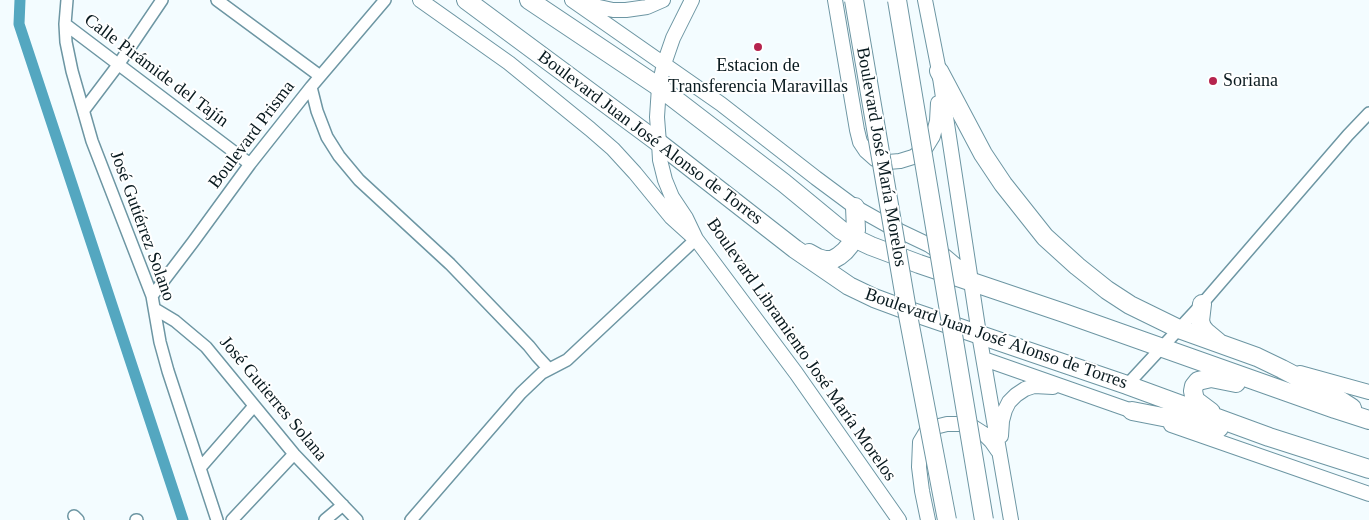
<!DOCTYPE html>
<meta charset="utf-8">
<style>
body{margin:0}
canvas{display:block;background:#f3fcff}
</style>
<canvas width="1369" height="520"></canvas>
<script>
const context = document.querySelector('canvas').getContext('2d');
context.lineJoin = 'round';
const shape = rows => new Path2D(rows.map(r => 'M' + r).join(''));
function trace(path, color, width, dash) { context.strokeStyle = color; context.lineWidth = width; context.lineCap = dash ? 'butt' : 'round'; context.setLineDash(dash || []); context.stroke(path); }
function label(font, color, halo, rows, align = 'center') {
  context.font = font + ' "Times New Roman",serif'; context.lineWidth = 4; context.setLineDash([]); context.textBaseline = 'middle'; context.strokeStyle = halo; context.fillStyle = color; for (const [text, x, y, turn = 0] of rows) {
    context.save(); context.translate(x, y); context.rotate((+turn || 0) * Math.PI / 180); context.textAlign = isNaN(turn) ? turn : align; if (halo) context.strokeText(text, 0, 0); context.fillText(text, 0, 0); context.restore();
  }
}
const canal = shape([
 [20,0,19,24,183,520]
]);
const minor = shape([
 [67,0,65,24,66,42,72,71,92,141,152,296,160,342,168,371,217,520],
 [217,0,320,76],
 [65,24,250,164],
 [311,87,317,111,327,137,339,156,359,180,450,264,529,346,537,356,549,369],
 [84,110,118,65,162,0],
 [152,296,193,242,250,164,311,87,385,0],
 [155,309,175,321,206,347,294,454,357,520],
 [1127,385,1202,304,1348,135,1369,113],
 [200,468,254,406],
 [74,516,78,520],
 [136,520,137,520],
 [232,520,294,454],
 [325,520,343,505],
 [411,520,521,393,542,373,567,360,696,239]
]);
const tertiary = shape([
 [420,0,509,63,590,129,613,149,635,173,671,217,692,236],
 [572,0,721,104,816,178,855,207,887,225,929,245,945,256,958,267,971,281],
 [692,0,673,38,664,64,659,87,657,117,659,143,660,160,665,180,672,197,686,218,696,239,796,373,899,520],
 [835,0,857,130,860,142,866,151,875,159,888,162,900,161,913,157,925,149,933,136,937,121,938,103],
 [925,0,939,71,979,334,1011,520],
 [581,3,594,6,613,10,626,10,647,7,663,0],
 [984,359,1141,414],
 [1300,373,1369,392],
 [1171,425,1369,494],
 [1001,436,1002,421,1005,410,1009,402,1016,395,1025,389,1034,386,1053,387],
 [928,520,922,491,919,467,920,442,926,432,935,427,947,424,961,424,973,427,984,434,991,441,998,451]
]);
const primary = shape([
 [466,0,659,143,795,249,849,286,874,298,901,308,1127,385,1269,437,1369,469],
 [529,0,659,87,784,183,841,230,854,238,871,246,919,264,1064,313,1335,409,1369,420],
 [939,71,983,154,1003,184,1045,237,1077,266,1107,290,1130,305,1179,329,1257,357,1282,369,1332,395,1352,408],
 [809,253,818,258,825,260,832,260,839,256,845,251,850,245,856,230,855,207],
 [1202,304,1200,321,1202,327,1206,332,1218,342],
 [1132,411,1219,428],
 [1211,412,1195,400,1193,391,1194,386,1198,381,1211,378,1236,383]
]);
const primaryBridge = shape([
 [854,0,907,310,947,520],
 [897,0,984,520]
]);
const markers = [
 [758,47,5,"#b5244e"],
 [1213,81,5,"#b5244e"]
];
const poiNames = [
 ["Estacion de",758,66],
 ["Transferencia Maravillas",758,87],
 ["Soriana",1223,81,"left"]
];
const streetNames = [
 ["Calle Pirámide del Tajín",156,71,37],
 ["Boulevard Prisma",252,135,-53],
 ["Boulevard Juan José Alonso de Torres",650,138,37],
 ["Boulevard José María Morelos",881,157,80],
 ["José Gutiérrez Solano",142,226,70],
 ["Boulevard Juan José Alonso de Torres",996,339,19],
 ["Boulevard Libramiento José María Morelos",801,350,55],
 ["José Gutierres Solana",273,399,50]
];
trace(canal, '#54a7c0', 11);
trace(minor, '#6d96a3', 14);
trace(tertiary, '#6d96a3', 16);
trace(primary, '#6d96a3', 20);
trace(minor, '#fff', 11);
trace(tertiary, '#fff', 14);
trace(primary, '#fff', 18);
trace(primaryBridge, '#6d96a3', 20, []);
trace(primaryBridge, '#fff', 18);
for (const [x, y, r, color] of markers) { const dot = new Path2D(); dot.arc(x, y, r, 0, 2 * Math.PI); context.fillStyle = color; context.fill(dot); trace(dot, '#fff', 2); }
label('18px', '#091a1f', '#fff', poiNames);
label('18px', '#091a1f', '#fff', streetNames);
</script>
